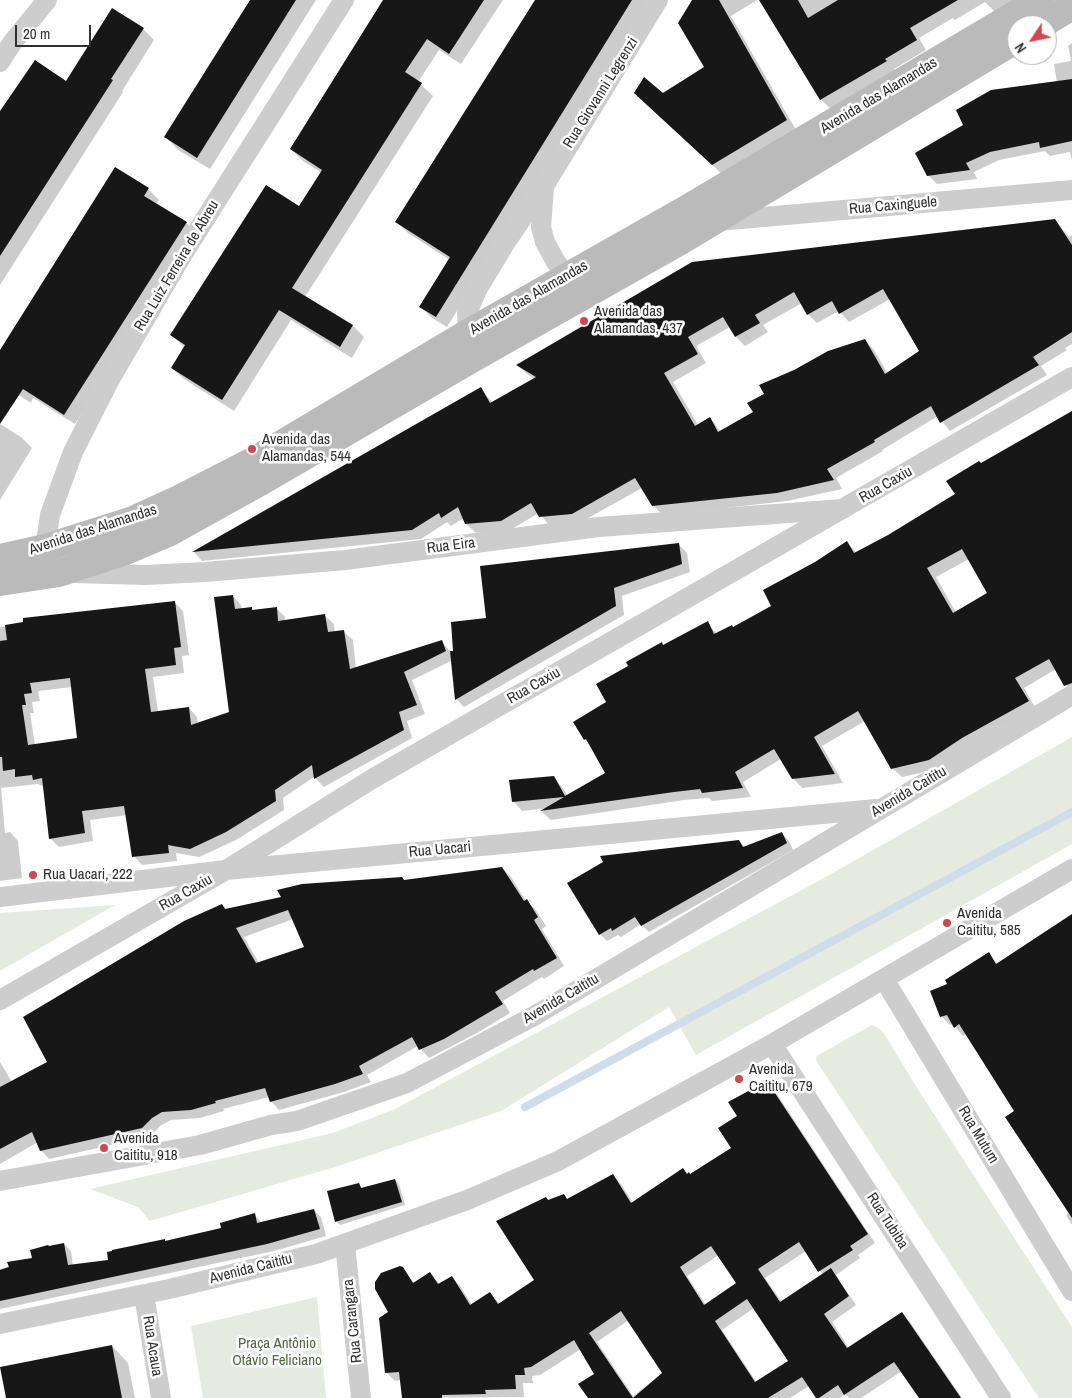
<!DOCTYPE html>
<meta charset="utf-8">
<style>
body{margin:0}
#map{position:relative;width:1072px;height:1398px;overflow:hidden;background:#fff;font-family:"Archivo Narrow",sans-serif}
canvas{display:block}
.north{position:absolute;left:1007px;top:15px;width:50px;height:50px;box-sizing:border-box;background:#fff;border:1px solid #acacac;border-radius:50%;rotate:236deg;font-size:14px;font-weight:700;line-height:20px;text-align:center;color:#303030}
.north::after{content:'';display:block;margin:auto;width:18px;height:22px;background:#d2464c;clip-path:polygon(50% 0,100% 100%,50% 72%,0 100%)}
.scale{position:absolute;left:15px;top:25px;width:76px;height:22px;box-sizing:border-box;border:2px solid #303030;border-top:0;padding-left:6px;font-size:15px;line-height:18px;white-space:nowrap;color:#303030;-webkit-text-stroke:4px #fff;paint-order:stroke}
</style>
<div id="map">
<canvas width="1072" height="1398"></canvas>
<div class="north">N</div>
<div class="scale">20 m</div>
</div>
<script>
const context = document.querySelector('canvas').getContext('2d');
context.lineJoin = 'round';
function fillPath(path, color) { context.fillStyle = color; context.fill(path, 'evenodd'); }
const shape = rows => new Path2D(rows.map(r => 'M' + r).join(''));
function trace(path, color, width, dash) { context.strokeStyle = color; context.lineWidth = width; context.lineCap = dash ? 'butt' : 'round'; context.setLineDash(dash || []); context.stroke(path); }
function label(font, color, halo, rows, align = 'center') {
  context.font = font + ' "Archivo Narrow",sans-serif'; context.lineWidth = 5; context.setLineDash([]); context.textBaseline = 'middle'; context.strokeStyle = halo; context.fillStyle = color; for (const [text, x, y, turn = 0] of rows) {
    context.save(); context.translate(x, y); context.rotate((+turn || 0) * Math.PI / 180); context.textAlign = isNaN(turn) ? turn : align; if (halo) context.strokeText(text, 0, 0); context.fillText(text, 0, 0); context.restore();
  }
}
const green = shape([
 [1072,737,1072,844,696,1055,669,1007,501,1111,335,1167,150,1221,138,1207,90,1189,333,1133,395,1109,824,878],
 [115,905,0,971,0,913],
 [872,1025,879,1028,885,1035,917,1088,1072,1327,1072,1398,1039,1398,817,1062,816,1057,820,1054],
 [317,1297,326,1398,203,1398,191,1326]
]);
const shadow = shape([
 [251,0,316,0,210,169,178,150,166,137],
 [385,0,503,0,461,64,439,50,418,82,433,96,305,297,353,326,364,337,352,358,291,320,234,411,184,379,172,368,185,348,172,335,299,208,322,173,303,161,291,149],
 [537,0,650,0,447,327,432,318,421,307,450,260,408,233,397,222],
 [694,0,757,0,731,16,796,130,722,174,645,103,706,67],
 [761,0,1015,0,995,12,985,2,955,20,953,18,919,38,926,50,894,69,895,71,831,109,821,100],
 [143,29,154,40,122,91,123,92,0,285,0,114,66,83],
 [1072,43,1072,161,1070,152,1050,156,1045,151,999,160,974,172,977,179,937,184,928,175,1057,83,1054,64,1071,61,1068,46],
 [148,189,159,200,156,204,186,222,196,233,75,424,33,398,31,403,0,383,0,352],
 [1055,220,1069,237,1072,235,1072,344,1065,348,1067,350,1041,366,1047,375,950,431,938,416,882,450,883,451,836,478,842,489,787,501,663,515,653,505,642,488,581,522,550,526,539,513,510,530,476,533,466,524,464,518,451,526,447,522,421,539,202,561,194,552,481,389,493,403,535,379,527,374,518,365],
 [890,299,921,351,888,374,874,350,865,340,754,413,721,432,710,418,698,425,673,382,706,363,696,346,730,327,736,337,745,346,768,332,763,325,802,303,808,314,817,323,839,311,849,322],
 [1072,412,1072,691,1063,682,1056,669,1024,688,1037,711,939,769,902,777,892,768,865,721,822,746,843,783,802,788,793,778,781,759,743,782,751,797,712,801,709,798,684,800,551,820,542,812,548,808,522,811,513,801,553,777,562,787,568,796,607,774,590,745,585,739,607,702,663,646,707,623,717,634,733,628,773,607,816,563,847,543,857,553,889,536,957,495,981,465],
 [969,559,989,593,956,613,936,577],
 [0,424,21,437,32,448,0,500],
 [679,545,687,553,690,572,622,596,624,615,464,707,456,699,451,661,412,680,425,714,407,721,412,738,324,787,314,777,283,798,284,810,236,840,199,857,176,853,177,861,142,865,134,856,127,815,90,820,93,841,59,847,50,838,44,787,38,784,1,788,5,833,10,832,18,841,22,878,0,881,0,627,174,602,183,611,189,655,182,656,184,673,153,677,158,712,189,708,197,717,198,724,231,713,233,596,241,605,242,610,252,609,254,611,276,608,285,617,285,621,325,616,334,624,335,633,344,632,353,640,356,668,442,642,451,652,454,652,487,620],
 [72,687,78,739,35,745,30,713,34,713,32,702,40,701,38,691],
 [782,833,789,841,793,850,649,932,641,924,621,937,618,935,607,941,600,934,739,841,745,847],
 [502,868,511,877,526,901,535,909,546,926,542,929,564,966,544,979,542,977,503,1001,510,1013,477,1033,429,1058,418,1046,367,1075,371,1082,344,1092,279,1110,271,1101,269,1097,223,1109,224,1111,200,1118,171,1120,160,1126,151,1136,49,1159,41,1150,38,1142,0,1164,0,1062,12,1082,48,1062,222,905,227,910,405,881],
 [293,919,305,947,259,963,244,937],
 [1072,915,1072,1225,1066,1215,1070,1212,1016,1111,966,1034,963,1036,953,1024,950,1025,942,1017,949,985,988,954,998,964],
 [767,1082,775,1091,875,1243,858,1255,860,1258,836,1275,856,1305,832,1322,849,1348,902,1314,910,1322,962,1398,919,1398,920,1397,902,1371,861,1398,849,1398,845,1394,840,1398,817,1398,809,1386,790,1398,589,1398,602,1385,581,1349,540,1375,532,1376,533,1383,523,1383,524,1397,403,1398,401,1380,395,1381,386,1372,390,1312,402,1268,415,1284,430,1274,440,1284,452,1277,460,1286,472,1305,490,1294,500,1304,535,1280,549,1201,564,1195,568,1200,613,1175,621,1184,633,1203,683,1170,690,1175,732,1149,739,1116],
 [806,1251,823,1275,782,1302,765,1278],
 [719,1255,738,1283,706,1305,687,1276],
 [754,1308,789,1362,757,1383,722,1330],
 [629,1320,663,1373,633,1396,597,1342],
 [395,1181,399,1184,405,1205,340,1225,336,1221,359,1184,362,1188],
 [314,1210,321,1217,326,1236,274,1251,0,1309,0,1269,33,1259,49,1248,64,1244,71,1251,73,1266,110,1261,223,1229,255,1215,262,1223],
 [112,1346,128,1363,135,1398,7,1398]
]);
const stream = shape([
 [525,1107,1072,812]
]);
const building = shape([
 [250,0,296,0,197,158,164,137],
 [383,0,484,0,449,54,427,39,405,72,422,83,292,288,353,325,340,347,279,310,222,400,171,368,185,345,170,335,266,185,299,206,322,170,290,149],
 [535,0,632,0,436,317,419,307,450,257,395,222],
 [692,0,719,0,787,120,712,165,634,93,644,77,663,93,704,67,678,23],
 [759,0,798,0,808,18,838,0,958,0,910,28,917,40,885,59,887,61,820,100],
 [112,8,144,28,111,79,113,80,0,256,0,111,35,60,66,81],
 [1072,79,1072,141,1040,148,1039,142,990,152,966,163,970,170,927,176,915,153,963,125,956,110,991,90],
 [115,167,149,188,144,196,187,222,64,415,23,389,0,424,0,350],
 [1055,219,1072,245,1072,332,1033,357,1039,365,940,423,931,406,874,440,875,442,827,469,834,480,777,493,652,506,635,478,572,514,539,517,531,503,501,521,465,524,458,507,441,518,439,513,412,530,192,552,481,387,490,403,536,377,516,365,692,262],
 [883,289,919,351,885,374,865,339,828,351,794,370,759,385,764,394,747,403,753,412,718,432,710,417,695,426,664,373,698,354,688,337,723,317,735,337,760,323,755,315,794,292,807,315,832,301,839,314],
 [1072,411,1072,683,1064,686,1049,659,1015,678,1029,701,962,738,929,760,891,769,858,711,814,737,835,774,792,779,774,749,735,772,743,788,702,793,700,789,674,792,540,811,564,797,512,802,509,780,554,776,565,796,605,773,586,739,584,740,573,722,606,702,596,684,628,666,626,662,662,642,663,645,708,621,714,634,732,625,733,627,771,606,763,590,815,562,847,541,854,553,888,535,955,494,946,481,979,461,981,463],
 [962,549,987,593,953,613,927,568],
 [679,543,682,564,614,588,616,606,455,700,450,651,453,651,451,622,486,618,480,566],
 [233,595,235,609,252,607,252,610,277,607,278,621,325,614,328,632,344,630,350,669,442,640,446,651,404,672,417,705,399,712,404,730,314,779,312,765,275,790,276,801,226,832,190,849,168,845,169,853,132,857,124,806,82,811,85,833,49,839,42,778,33,780,32,775,15,777,15,769,3,771,2,757,0,757,0,641,7,640,5,625,23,622,23,618,175,601,181,647,174,648,176,665,145,669,151,712,189,707,191,725,229,712,214,597],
 [70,678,77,738,28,745,22,705,26,705,24,694,32,693,30,683],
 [782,832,787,843,641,926,635,917,612,931,611,928,599,935,567,883,603,862,600,856,739,840,743,847],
 [502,867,524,901,527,899,538,917,534,920,557,958,534,971,533,969,495,992,503,1004,444,1039,419,1050,412,1037,359,1066,363,1074,335,1084,270,1102,265,1088,215,1101,216,1103,191,1110,162,1112,152,1118,142,1128,40,1151,32,1132,0,1149,0,1087,47,1062,23,1017,184,921,222,904,225,909,281,897,277,890,302,884,402,877,404,880],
 [288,910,304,947,256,963,236,928],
 [1072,914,1072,1218,1005,1117,1014,1111,959,1024,954,1028,947,1015,940,1017,930,991,947,984,945,980,989,952,996,964],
 [767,1081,868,1234,850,1246,853,1250,818,1272,799,1242,758,1269,780,1302,831,1268,849,1296,824,1314,847,1348,902,1312,961,1398,919,1398,894,1362,844,1395,838,1385,819,1398,816,1398,802,1377,768,1398,588,1398,578,1384,594,1374,574,1340,531,1367,524,1368,525,1375,515,1375,516,1389,485,1390,486,1394,442,1395,442,1398,402,1398,399,1372,385,1373,379,1318,388,1312,375,1289,375,1282,381,1273,400,1266,403,1267,413,1283,430,1272,438,1284,452,1276,470,1305,490,1292,498,1304,534,1280,496,1221,546,1197,548,1200,564,1194,567,1199,613,1174,631,1203,683,1168,687,1174,689,1172,690,1174,731,1148,718,1128,737,1116,728,1102],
 [711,1246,736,1283,704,1305,680,1267],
 [747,1299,788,1361,755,1382,715,1321],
 [621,1311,662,1373,633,1398,589,1333],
 [395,1179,402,1202,335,1222,327,1191,359,1183,361,1188],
 [314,1209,320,1229,267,1244,0,1301,0,1270,9,1267,7,1262,32,1258,30,1250,48,1245,49,1246,64,1243,68,1265,108,1260,107,1252,112,1251,112,1250,165,1239,165,1241,221,1228,220,1223,255,1213,257,1223],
 [112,1345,122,1398,6,1398,0,1367]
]);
const street = shape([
 [0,62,12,43,47,0],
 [544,188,541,227,545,242,556,262,574,287],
 [718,221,1072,190],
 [472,343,468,333,467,313,478,288,504,245,544,186,658,0],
 [51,558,45,548,50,515,73,452,109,381,181,257,344,0],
 [74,573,145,575,205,572,345,560,599,527,843,509],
 [0,897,226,870,876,809],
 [884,979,1072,1291],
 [0,1000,226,870,372,779,1072,377],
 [772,1044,1001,1398],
 [0,1181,200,1145,271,1125,297,1121,407,1083,534,1016,1072,695],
 [345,1244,361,1398],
 [144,1295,161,1398],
 [0,1324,169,1289,316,1254,467,1200,558,1161,772,1044,1072,869]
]);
const secondary = shape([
 [1041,25,1072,6],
 [0,558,45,548,133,520,179,499,255,460,468,333,685,210,1040,0],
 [0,582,59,573,123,552,170,532,260,482,477,356,682,240,1017,39]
]);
const markers = [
 [584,321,5,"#d2464c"],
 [252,449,5,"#d2464c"],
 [33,875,5,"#d2464c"],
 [947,923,5,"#d2464c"],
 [739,1079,5,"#d2464c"],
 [104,1148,5,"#d2464c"]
];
const streetNames = [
 ["Rua Giovanni Legrenzi",601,93,-58],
 ["Avenida das Alamandas",879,96,-31],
 ["Rua Caxinguele",893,206,-5],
 ["Rua Luiz Ferreira de Abreu",177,266,-59],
 ["Avenida das Alamandas",529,298,-30],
 ["Rua Caxiu",886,485,-30],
 ["Avenida das Alamandas",93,530,-18],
 ["Rua Eira",451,546,-7],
 ["Rua Caxiu",534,686,-30],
 ["Avenida Caititu",909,792,-31],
 ["Rua Uacari",440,850,-5],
 ["Rua Caxiu",186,893,-30],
 ["Avenida Caititu",561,999,-30],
 ["Rua Mutum",978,1135,59],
 ["Rua Tubiba",887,1221,57],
 ["Avenida Caititu",251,1269,-14],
 ["Rua Carangara",353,1321,-96],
 ["Rua Acaua",152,1346,81]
];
const poiNames = [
 ["Avenida das",594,312],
 ["Alamandas, 437",594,329],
 ["Avenida das",262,440],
 ["Alamandas, 544",262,457],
 ["Rua Uacari, 222",43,875],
 ["Avenida",957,914],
 ["Caititu, 585",957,931],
 ["Avenida",749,1070],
 ["Caititu, 679",749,1087],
 ["Avenida",114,1139],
 ["Caititu, 918",114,1156]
];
const parkNames = [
 ["Praça Antônio",277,1344],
 ["Otávio Feliciano",277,1361]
];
fillPath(green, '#e5ebdf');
fillPath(shadow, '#0003');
trace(stream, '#cedde9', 8);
fillPath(building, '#171717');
trace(street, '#cdcdcd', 20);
trace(secondary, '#bababa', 28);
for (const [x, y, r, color] of markers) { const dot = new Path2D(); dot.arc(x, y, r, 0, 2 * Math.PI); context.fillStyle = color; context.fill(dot); trace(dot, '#fff', 2); }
label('15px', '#303030', '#fff', streetNames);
label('15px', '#303030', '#fff', poiNames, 'left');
label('15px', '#526742', '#fff', parkNames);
</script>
